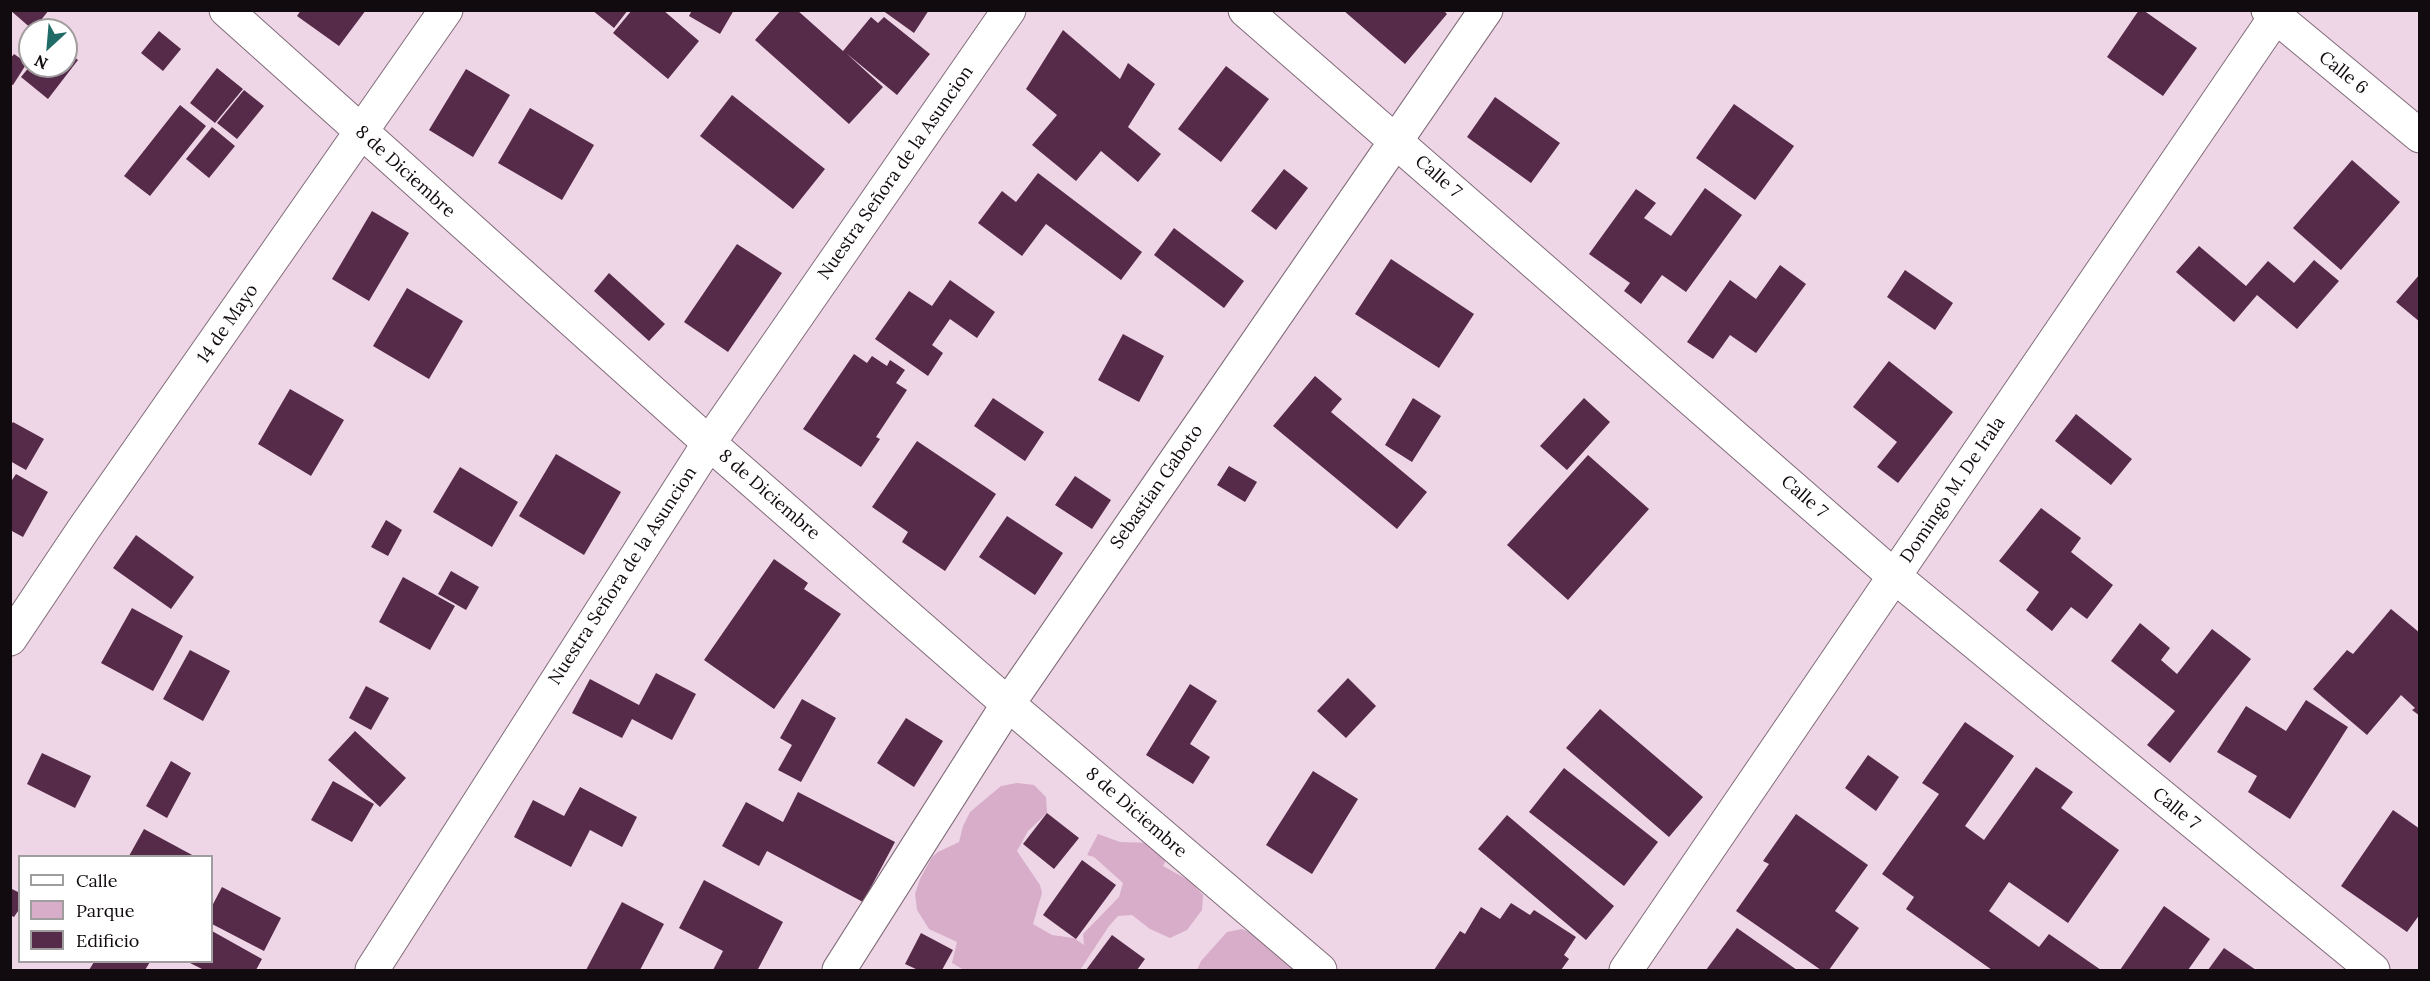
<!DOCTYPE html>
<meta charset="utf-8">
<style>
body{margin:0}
#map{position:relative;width:2430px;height:981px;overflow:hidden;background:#eed6e6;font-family:Lora,serif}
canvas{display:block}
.frame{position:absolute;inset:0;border:12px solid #110a0f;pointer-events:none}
.legend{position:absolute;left:18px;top:855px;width:195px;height:108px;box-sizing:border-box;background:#fff;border:2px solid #a09d9f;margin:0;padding:8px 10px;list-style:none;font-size:18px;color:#110a0f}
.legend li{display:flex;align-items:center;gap:12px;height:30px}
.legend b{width:30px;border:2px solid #a09d9f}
.north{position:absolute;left:18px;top:18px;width:60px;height:60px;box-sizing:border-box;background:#fff;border:2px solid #a09d9f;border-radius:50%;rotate:206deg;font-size:16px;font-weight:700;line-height:24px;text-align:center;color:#110a0f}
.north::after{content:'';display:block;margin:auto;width:21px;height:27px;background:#206b67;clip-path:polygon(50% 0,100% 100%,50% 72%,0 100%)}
</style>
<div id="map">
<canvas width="2430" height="981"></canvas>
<div class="frame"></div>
<ul class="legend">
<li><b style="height:8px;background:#fff"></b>Calle</li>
<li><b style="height:16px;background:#d7adc9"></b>Parque</li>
<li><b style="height:16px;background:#562a49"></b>Edificio</li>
</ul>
<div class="north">N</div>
</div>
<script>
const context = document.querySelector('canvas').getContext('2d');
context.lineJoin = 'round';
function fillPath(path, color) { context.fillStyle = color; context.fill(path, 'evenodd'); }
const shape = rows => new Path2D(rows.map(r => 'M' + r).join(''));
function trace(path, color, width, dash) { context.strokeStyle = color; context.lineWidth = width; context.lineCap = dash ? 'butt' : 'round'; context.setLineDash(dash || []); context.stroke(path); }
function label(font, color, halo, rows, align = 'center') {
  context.font = font + ' Lora,serif'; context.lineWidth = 6; context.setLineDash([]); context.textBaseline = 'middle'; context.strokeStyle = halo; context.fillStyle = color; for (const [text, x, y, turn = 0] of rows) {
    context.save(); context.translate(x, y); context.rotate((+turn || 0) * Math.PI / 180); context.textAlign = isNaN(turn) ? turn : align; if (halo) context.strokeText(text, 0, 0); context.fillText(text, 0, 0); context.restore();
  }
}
const green = shape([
 [1017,783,1034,785,1046,797,1047,813,1028,831,1017,851,1040,885,1042,893,1033,924,1052,935,1074,938,1084,945,1083,934,1119,897,1123,883,1094,857,1087,855,1098,834,1120,842,1152,843,1170,852,1163,866,1190,881,1203,895,1202,910,1187,930,1170,938,1150,929,1132,915,1118,916,1109,926,1080,970,964,970,952,963,957,942,929,929,917,910,915,894,920,879,932,857,938,852,959,842,963,826,970,812,1001,786],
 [1242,929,1258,936,1280,954,1294,970,1197,970,1201,961,1227,932]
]);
const building = shape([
 [10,10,49,10,33,30],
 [301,10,366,10,339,46,297,16],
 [592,10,628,10,614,28],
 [632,10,663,10,699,41,668,79,613,33],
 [692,10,734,10,720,34,689,16],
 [781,10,797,10,843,51,871,17,878,23,884,17,930,54,897,95,846,53,883,87,849,124,755,40],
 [882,10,929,10,914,33],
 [1343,10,1443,10,1447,14,1405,64],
 [2139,10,2143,10,2197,48,2163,96,2107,57],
 [1063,30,1120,79,1128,63,1155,84,1128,127,1161,154,1138,182,1101,151,1076,181,1032,145,1057,115,1026,89],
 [159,31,181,49,163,71,141,53],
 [66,50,78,60,48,99,21,77,30,66,66,66],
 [14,54,27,63,13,85,10,84,10,59],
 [1226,66,1269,99,1221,162,1178,129],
 [217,68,243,89,215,123,190,103],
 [466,69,510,95,473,157,429,130],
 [244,90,264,106,237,139,217,123],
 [732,95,825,169,793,209,700,136],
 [1495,97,1560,143,1531,183,1467,137],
 [1734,104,1794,146,1755,200,1696,158],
 [180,105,206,126,150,196,124,176],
 [530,108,594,145,562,200,498,163],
 [212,127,235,146,209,178,186,159],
 [2352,160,2400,202,2341,270,2293,228],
 [1284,169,1308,188,1276,230,1251,211],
 [1038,173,1142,252,1121,280,1046,224,1022,256,978,223,1002,191,1016,202],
 [1705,188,1742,215,1686,292,1662,275,1641,304,1624,291,1630,283,1589,254,1636,189,1656,203,1644,218,1671,236],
 [372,211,409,233,369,301,332,279],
 [1174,228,1244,281,1224,308,1154,255],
 [737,244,782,273,728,352,684,322],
 [2199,246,2246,286,2268,261,2294,283,2314,260,2339,281,2297,329,2257,295,2234,322,2176,272],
 [1391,259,1474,314,1439,368,1355,314],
 [1780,265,1806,284,1756,353,1730,335,1713,359,1687,342,1730,280,1756,299],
 [1905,270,1953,303,1935,330,1887,297],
 [609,273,665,324,649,341,594,291],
 [2420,274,2420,322,2396,302],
 [950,280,995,312,977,338,950,319,932,345,943,353,928,376,875,339,909,291,932,306],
 [407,288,463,321,429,379,373,346],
 [1123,334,1164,356,1139,402,1098,380],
 [854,354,867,363,872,356,887,366,890,360,905,370,896,383,907,390,876,437,880,439,861,467,803,429],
 [1889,361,1953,412,1898,483,1877,467,1897,442,1853,407],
 [1315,376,1342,399,1331,412,1427,492,1397,529,1273,426],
 [290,389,344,420,311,476,258,444],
 [993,398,1044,432,1025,461,974,426],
 [1413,398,1441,416,1412,462,1385,445],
 [1584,398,1610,422,1567,470,1540,446],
 [2076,414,2132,459,2111,485,2055,441],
 [13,422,44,439,26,470,10,461,10,426],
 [917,441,996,494,945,571,902,542,908,532,872,507],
 [556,454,621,492,584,555,519,516],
 [1588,455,1649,509,1568,600,1507,545],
 [1229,466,1257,482,1245,502,1217,485],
 [460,467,518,502,492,547,433,512],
 [16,474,48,492,23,537,10,530,10,483],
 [1075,476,1111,500,1092,529,1055,505],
 [2041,508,2081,538,2071,552,2113,585,2087,619,2071,607,2052,631,2026,610,2039,592,1999,561],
 [1007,516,1063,553,1035,595,979,557],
 [386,520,402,530,388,556,371,547],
 [136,535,194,577,171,609,113,568],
 [774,559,808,583,804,589,841,614,774,709,704,660],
 [451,571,479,587,466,610,438,594],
 [403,577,455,606,430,650,379,622],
 [132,608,183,636,153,691,101,663],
 [2391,609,2420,633,2420,716,2412,710,2415,708,2401,695,2367,735,2313,689,2347,650,2353,654],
 [2140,623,2170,648,2161,660,2177,674,2212,629,2251,659,2170,763,2147,745,2175,711,2111,661],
 [190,650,230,671,203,721,163,699],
 [656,673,696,694,672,740,632,719,622,738,572,713,590,679,639,705],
 [1348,678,1376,706,1346,738,1317,711],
 [1190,684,1217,701,1190,744,1210,757,1193,784,1146,755],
 [366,686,389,698,371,730,349,718],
 [802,699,836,718,801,782,778,770,792,745,780,738],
 [2306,700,2348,727,2290,819,2248,792,2257,776,2217,752,2246,706,2286,731],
 [1600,709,1703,797,1669,837,1566,748],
 [906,718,943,741,914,787,877,763],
 [1965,722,2014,756,1965,826,1984,840,2036,767,2073,792,2061,808,2119,850,2068,923,2009,882,1989,911,2039,947,2049,934,2101,970,1992,970,1906,909,1914,897,1882,874,1939,794,1922,783],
 [355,731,406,778,380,807,328,760],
 [42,753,91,776,75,808,27,784],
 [1868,755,1899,777,1876,811,1845,788],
 [171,761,191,773,167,818,146,806],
 [1564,768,1658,842,1624,886,1529,812],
 [1313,771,1358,799,1312,874,1266,845],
 [333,781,374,804,352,842,311,820],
 [580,787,637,817,622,847,590,830,571,867,514,837,533,800,564,816],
 [798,792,895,842,863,902,767,851,759,866,722,846,746,802,783,822],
 [2393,810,2420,829,2420,914,2407,932,2341,886],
 [1047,813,1079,838,1054,869,1023,844],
 [1796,814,1868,865,1835,911,1859,928,1829,970,1821,970,1736,911,1769,864,1763,861],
 [1507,815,1614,906,1586,940,1478,849],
 [144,829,194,856,129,856],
 [1082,860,1116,885,1076,939,1043,915],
 [704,880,783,922,758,969,762,970,713,970,723,951,679,928],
 [222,887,281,918,264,951,212,924,212,906],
 [10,888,20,893,20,908,14,917,10,915],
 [622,902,664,924,640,970,586,970],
 [1511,903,1530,915,1534,910,1576,937,1564,955,1569,959,1561,970,1434,970,1460,931,1465,934,1481,907,1500,919],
 [2164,906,2210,939,2188,970,2120,970],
 [1737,928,1797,970,1706,970],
 [212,931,262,959,256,970,204,970,188,962,212,962],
 [921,933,953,950,942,970,918,970,905,964],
 [1112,935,1145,959,1137,970,1086,970],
 [2224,948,2256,970,2208,970],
 [94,962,150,962,145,970,89,970]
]);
const street = shape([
 [226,10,709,443,1008,704,1320,970],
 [1245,10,1894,576,2373,970],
 [2268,10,2420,136],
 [10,639,83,530,446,10],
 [372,970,709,443,1009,10],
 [839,970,1008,704,1486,10],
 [1626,970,2280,10]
]);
const streetNames = [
 ["Calle 6",2343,73,39],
 ["8 de Diciembre",405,172,42],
 ["Nuestra Señora de la Asuncion",896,173,-55],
 ["Calle 7",1438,177,41],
 ["14 de Mayo",228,324,-55],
 ["Sebastian Gaboto",1157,487,-55],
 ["Domingo M. De Irala",1953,490,-56],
 ["8 de Diciembre",769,495,41],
 ["Calle 7",1804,497,41],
 ["Nuestra Señora de la Asuncion",623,576,-57],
 ["Calle 7",2176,809,39],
 ["8 de Diciembre",1136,813,41]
];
fillPath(green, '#d7adc9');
fillPath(building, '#562a49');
trace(street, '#806b79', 35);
trace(street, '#fff', 33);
label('18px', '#110a0f', '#fff', streetNames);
</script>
